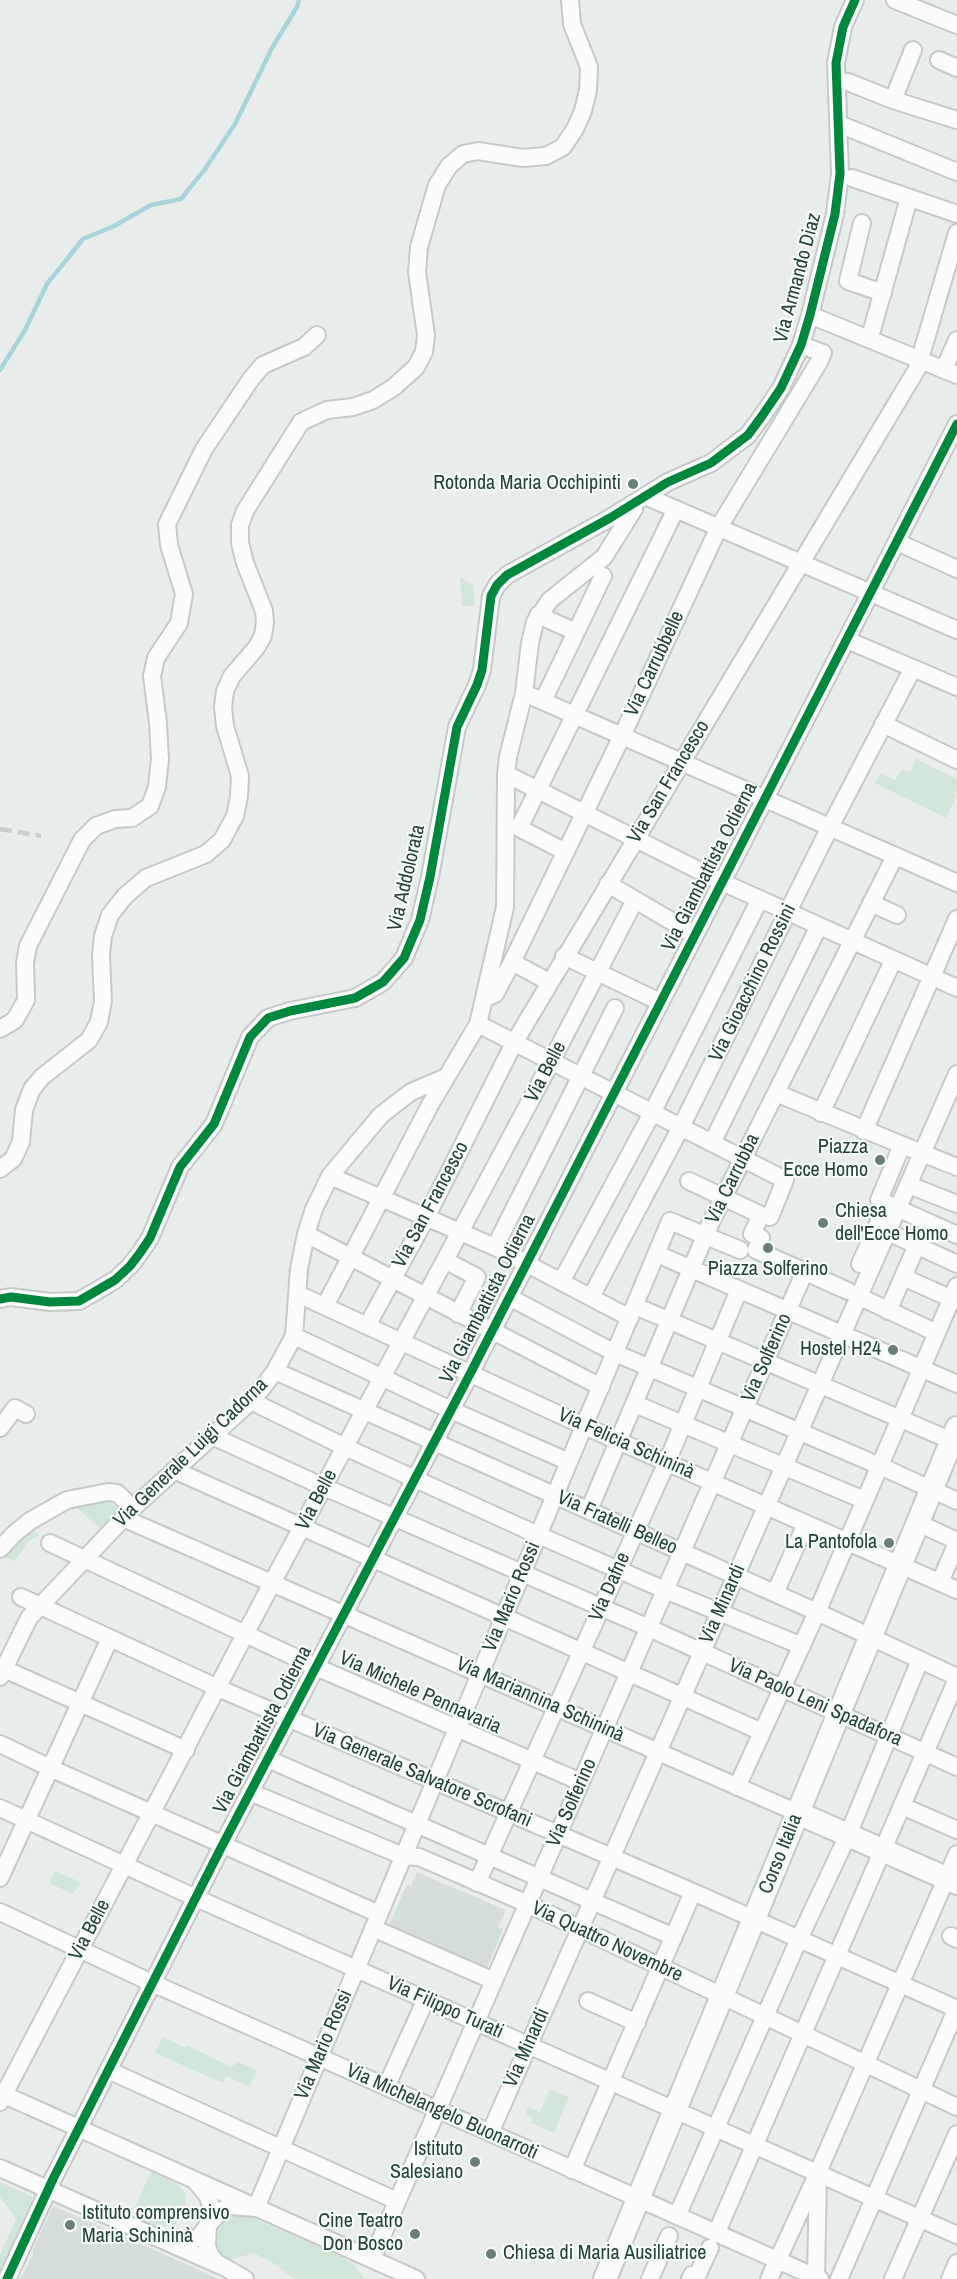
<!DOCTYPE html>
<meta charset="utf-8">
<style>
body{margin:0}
canvas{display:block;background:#e8edeb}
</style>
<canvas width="957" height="2279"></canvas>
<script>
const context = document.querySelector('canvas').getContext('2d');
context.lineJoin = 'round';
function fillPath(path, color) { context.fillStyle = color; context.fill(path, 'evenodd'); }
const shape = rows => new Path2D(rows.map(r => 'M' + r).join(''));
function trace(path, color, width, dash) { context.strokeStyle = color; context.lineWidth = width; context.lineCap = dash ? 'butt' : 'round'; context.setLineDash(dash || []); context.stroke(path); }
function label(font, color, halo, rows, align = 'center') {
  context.font = font + ' "Archivo Narrow",sans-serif'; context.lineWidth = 4.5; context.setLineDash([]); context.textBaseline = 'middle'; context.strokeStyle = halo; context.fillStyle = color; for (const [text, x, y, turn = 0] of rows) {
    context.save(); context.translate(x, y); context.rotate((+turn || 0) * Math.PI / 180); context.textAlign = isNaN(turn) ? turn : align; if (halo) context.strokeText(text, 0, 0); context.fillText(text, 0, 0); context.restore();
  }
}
const built = shape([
 [417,1872,506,1910,498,1927,503,1929,486,1970,388,1928,407,1884,411,1886],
 [53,2206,152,2249,219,2279,20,2279,33,2256,33,2249]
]);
const green = shape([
 [460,577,473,585,475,606,462,606],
 [916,759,957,779,957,794,946,818,875,783,881,773,895,780,902,769,910,773],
 [107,1499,121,1512,103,1531,75,1506],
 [38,1525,34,1531,39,1535,29,1541,15,1561,4,1557,14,1543],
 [55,1871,80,1882,73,1894,49,1883],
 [163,2037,186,2048,187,2045,231,2067,238,2062,257,2070,249,2087,226,2076,223,2083,155,2053],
 [550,2089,569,2097,554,2133,531,2123,533,2118,525,2114,528,2107,540,2112],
 [151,2172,176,2183,185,2193,186,2208,181,2219,173,2225,161,2227,153,2225,143,2221,139,2209,135,2207],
 [0,2182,33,2197,0,2270,0,2255,16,2219,0,2197],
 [241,2213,338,2255,353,2264,365,2279,294,2279,275,2264,254,2253,230,2260,221,2252,218,2247,218,2231,225,2220]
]);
const stream = shape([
 [0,370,25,330,47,284,83,239,114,226,151,205,181,199,205,169,235,124,272,48,297,7,299,0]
]);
const street = shape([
 [895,0,957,25],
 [939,60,957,68],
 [848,82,893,100,957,120],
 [893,100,913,50],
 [839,124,957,172],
 [852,178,957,214],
 [862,223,848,281,883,293],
 [810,315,957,375],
 [872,330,909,198],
 [944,369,957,340],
 [645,496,957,630],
 [897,542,957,569],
 [538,615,576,632],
 [847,640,957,687],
 [524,693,957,883],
 [543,701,603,576],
 [883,724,957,760],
 [506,774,722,882,957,988],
 [566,852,519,828,676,509],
 [608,884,695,935],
 [871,903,897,915],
 [564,956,660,1002],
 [512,962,549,982],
 [486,998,495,994,512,962,622,736,719,527,819,362,823,353,801,345],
 [478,1024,785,1180,770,1217],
 [0,1029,15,1020,26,1000,25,963,28,946,82,840,96,826,115,819,132,818,150,806,157,787,160,759,158,723,152,676,156,658,179,623,184,594,169,545,167,524,204,449,251,379,263,365,304,347,317,335],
 [776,1093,902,1145],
 [821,1113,893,961],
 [864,1131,957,919],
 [712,1143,819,926],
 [957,1167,902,1145,879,1200,957,1235],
 [0,1169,13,1159,21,1142,24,1110,32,1089,42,1077,89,1040,99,1022,103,1001,101,956,103,936,110,915,125,896,146,878,206,854,222,840,235,816,239,797,240,776,225,726,223,707,225,691,232,676,256,648,263,636,265,622,264,611,245,563,240,543,240,525,245,511,301,422,327,410,353,407,373,400,394,387,416,367,424,352,426,335,417,272,419,247,437,185,449,166,463,154,478,151,523,158,546,156,563,147,575,129,583,111,588,90,589,67,572,24,570,0],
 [330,1176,495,1247,630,1318],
 [689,1181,761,1215,752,1234,761,1238,756,1250,848,1291],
 [909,1185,957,1204],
 [888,1232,957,1264],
 [306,1234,601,1387],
 [495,1247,615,1008],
 [657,1254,957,1384],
 [446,1261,477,1277,458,1314],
 [860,1264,887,1204],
 [903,1277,952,1299],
 [561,1282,652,1113,760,899],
 [298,1294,584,1426,957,1590],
 [509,1297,615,1353,880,1466,957,1501],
 [591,1297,681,1127,830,827,913,668],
 [860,1297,937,1333],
 [0,1299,11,1297,50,1302,79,1301,115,1280,130,1266,140,1253,150,1238,180,1167,214,1124,250,1037,268,1018,290,1011,355,998,383,982,404,958,420,920,430,877,457,727,477,685,482,670,491,596,497,585,507,575,610,518,668,482,711,463,748,435,762,416,781,388,801,345,810,315,835,214,840,174,836,63,843,27,855,0],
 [325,1306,430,1105,478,1024,505,907,506,774,508,757,524,693,530,643,535,622,550,600,604,557,634,509,632,504],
 [635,1306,957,1443],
 [888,1311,917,1245],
 [367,1326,426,1218,514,1043,917,369,957,233],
 [294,1336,451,1410,569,1462],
 [275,1371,817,1612,957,1677],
 [251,1401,345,1447,538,1535,665,1590,802,1646],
 [635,1404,864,1500],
 [0,1428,15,1408,26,1414],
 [212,1436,324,1487,649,1628,957,1767],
 [174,1470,762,1732],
 [589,1510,711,1222,895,856],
 [123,1518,798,1813],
 [918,1523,957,1541],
 [50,1543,316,1667,581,1782],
 [0,1549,14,1534,30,1521,67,1500,108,1492,117,1493,133,1508],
 [940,1582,957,1543],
 [775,1593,806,1524],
 [21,1597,218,1688,693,1892,957,2009],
 [4,1669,186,1750],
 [0,1677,29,1618,133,1508,251,1401,263,1387,275,1371,294,1336,299,1269,306,1234,314,1209,330,1176,381,1115,411,1092,444,1078],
 [0,1744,50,1768,379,1914],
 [268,1759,674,1937],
 [737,1787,817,1612,957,1286],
 [250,1792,403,1856,419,1857,528,1904,957,2107],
 [902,1806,957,1830],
 [0,1808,196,1898,957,2235],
 [0,1878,110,1638],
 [477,1883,667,1462,739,1290],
 [0,1912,152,1983,820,2279],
 [373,1928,494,1981],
 [951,1936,957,1939],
 [588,2001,637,2023],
 [108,2070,397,2201],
 [386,2087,426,1999],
 [0,2093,416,2279],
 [0,2102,272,1583,551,1062,635,900],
 [490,2133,957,1074],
 [0,2168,219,2265],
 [572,2170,693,1892],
 [677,2216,799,1939,848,1835,920,1660],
 [716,2234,957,1679],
 [168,2241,177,2243,188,2242,199,2237,208,2225,211,2207,208,2196,197,2183],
 [372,2259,805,1271],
 [7,2279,53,2179,223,1844,470,1374,957,424],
 [245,2279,217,2263,210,2255,207,2245,208,2225,222,2210,231,2206,256,2208,670,1221,740,1250],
 [650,2279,669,2236],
 [690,2279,692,2275,697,2276,710,2248],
 [769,2279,815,2179],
 [816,2279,818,2172,957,1854],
 [839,2279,957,2008],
 [893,2279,957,2134],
 [950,2279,957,2263]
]);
const secondary = shape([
 [798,1813,957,1883],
 [605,2279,957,1428]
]);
const rail = shape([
 [0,829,41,836]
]);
const cycleway = shape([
 [0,1299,11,1297,50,1302,79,1301,115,1280,130,1266,140,1253,150,1238,180,1167,214,1124,250,1037,268,1018,290,1011,355,998,383,982,404,958,420,920,430,877,457,727,477,685,482,670,491,596,497,585,507,575,610,518,668,482,711,463,748,435,762,416,781,388,801,345,810,315,835,214,840,174,836,63,843,27,855,0],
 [7,2279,53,2179,223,1844,470,1374,957,424]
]);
const markers = [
 [633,484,6,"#697e78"],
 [880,1160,6,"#697e78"],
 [823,1223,6,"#697e78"],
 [768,1248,6,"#697e78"],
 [893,1350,6,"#697e78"],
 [889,1543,6,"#697e78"],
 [475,2162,6,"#697e78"],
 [70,2225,6,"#697e78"],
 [415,2234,6,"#697e78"],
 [491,2254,6,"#697e78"]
];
const streetNames = [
 ["Via Armando Diaz",798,278,-75],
 ["Via Carrubbelle",655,664,-65],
 ["Via San Francesco",669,782,-59],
 ["Via Giambattista Odierna",710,867,-63],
 ["Via Addolorata",407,878,-77],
 ["Via Gioacchino Rossini",753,983,-64],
 ["Via Belle",546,1072,-62],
 ["Via Carrubba",733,1179,-64],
 ["Via San Francesco",431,1205,-62],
 ["Via Giambattista Odierna",488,1299,-63],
 ["Via Solferino",767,1358,-66],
 ["Via Felicia Schininà",626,1444,24],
 ["Via Generale Luigi Cadorna",191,1453,-44],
 ["Via Belle",317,1500,-62],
 ["Via Fratelli Belleo",617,1523,24],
 ["Via Dafne",610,1587,-66],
 ["Via Mario Rossi",512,1597,-67],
 ["Via Minardi",723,1604,-66],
 ["Via Michele Pennavaria",420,1693,24],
 ["Via Mariannina Schininà",540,1700,24],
 ["Via Paolo Leni Spadafora",815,1703,24],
 ["Via Giambattista Odierna",263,1730,-62],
 ["Via Generale Salvatore Scrofani",422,1776,23],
 ["Via Solferino",572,1803,-66],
 ["Corso Italia",781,1854,-68],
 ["Via Belle",90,1930,-62],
 ["Via Quattro Novembre",607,1942,25],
 ["Via Filippo Turati",445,2008,24],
 ["Via Mario Rossi",324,2045,-67],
 ["Via Minardi",527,2048,-66],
 ["Via Michelangelo Buonarroti",442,2112,24]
];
const poiNames = [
 ["Rotonda Maria Occhipinti",621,484],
 ["Piazza",868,1148],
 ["Ecce Homo",868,1171],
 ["Chiesa",835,1212,"left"],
 ["dell'Ecce Homo",835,1235,"left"],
 ["Piazza Solferino",768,1270,"center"],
 ["Hostel H24",881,1350],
 ["La Pantofola",877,1543],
 ["Istituto",463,2150],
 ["Salesiano",463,2173],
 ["Istituto comprensivo",82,2214,"left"],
 ["Maria Schininà",82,2237,"left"],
 ["Cine Teatro",403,2222],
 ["Don Bosco",403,2245],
 ["Chiesa di Maria Ausiliatrice",503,2254,"left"]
];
fillPath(built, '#d6dedb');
fillPath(green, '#d1e6d8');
trace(stream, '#a9d4db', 4.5);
trace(street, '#c5cac8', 20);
trace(secondary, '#c3cbc8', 26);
trace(street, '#fcfcfc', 16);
trace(secondary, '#fcfcfc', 22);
trace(rail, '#c9cdcc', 4.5, [12, 6]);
trace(cycleway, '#00873e', 9);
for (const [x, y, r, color] of markers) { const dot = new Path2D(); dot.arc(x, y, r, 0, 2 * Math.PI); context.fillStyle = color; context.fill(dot); trace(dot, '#f7fbf9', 2); }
label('20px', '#24423a', '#f7fbf9', streetNames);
label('20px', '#24423a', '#f7fbf9', poiNames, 'right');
</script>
